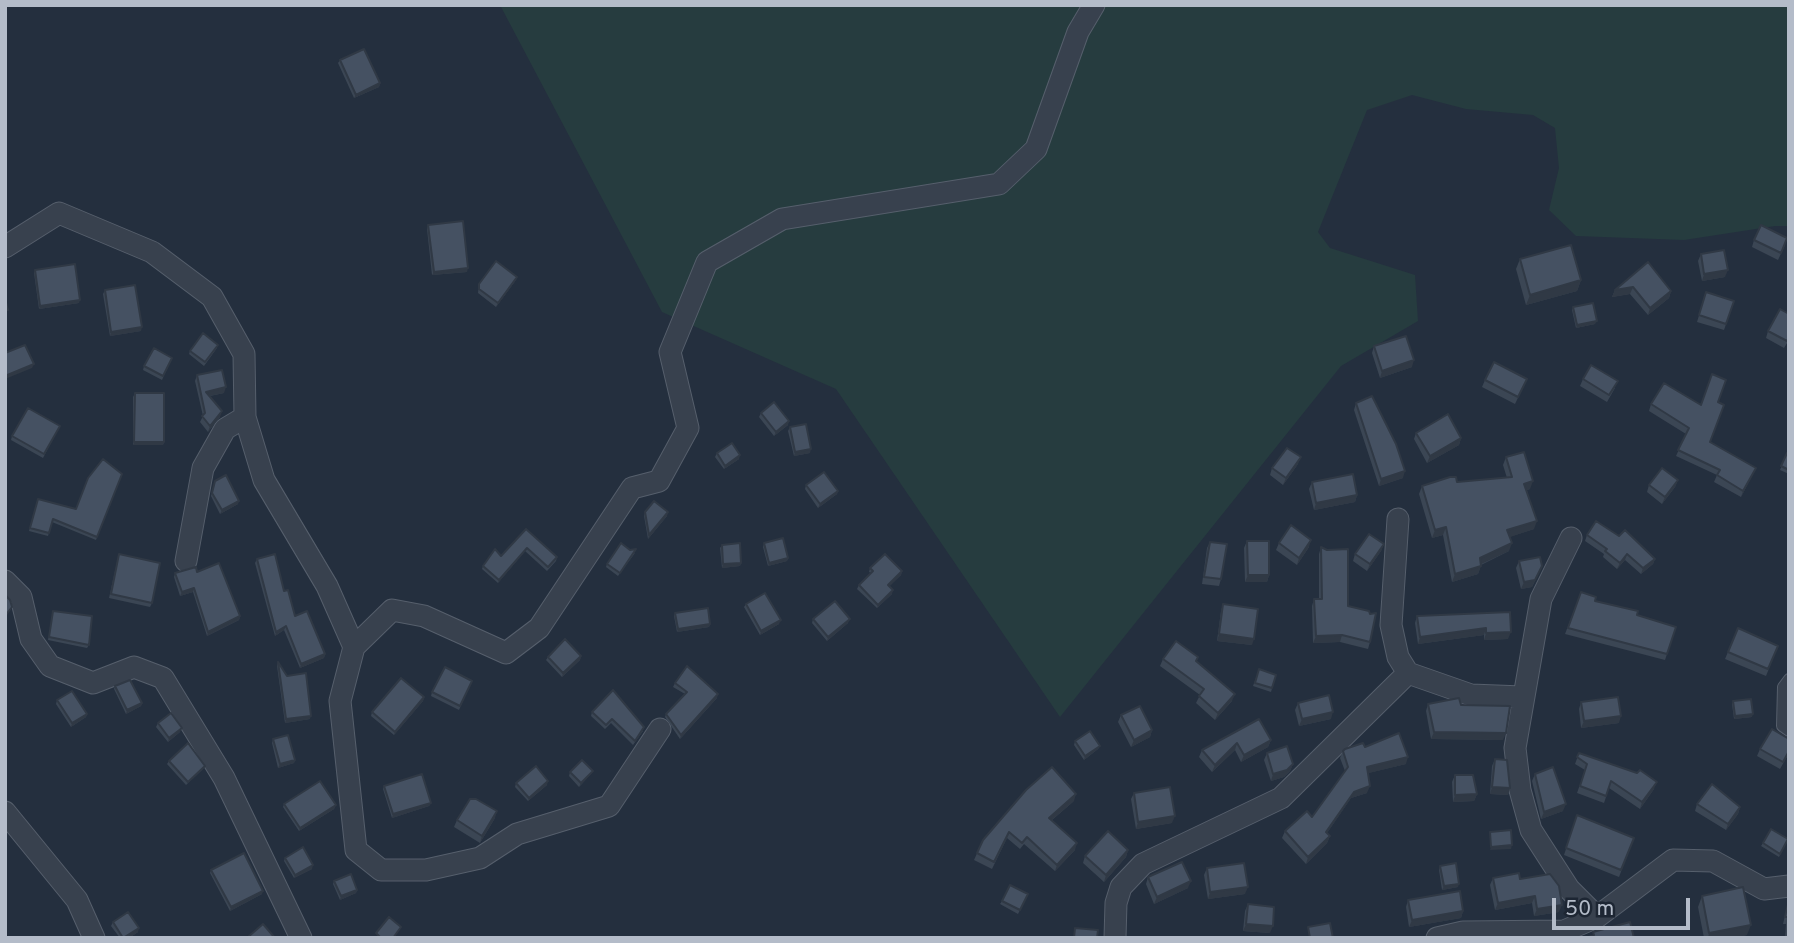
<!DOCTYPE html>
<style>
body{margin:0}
#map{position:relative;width:1794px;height:943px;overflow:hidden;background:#242f3e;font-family:Overpass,sans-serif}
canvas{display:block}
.frame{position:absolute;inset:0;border:7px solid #b4bcc9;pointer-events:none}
.scale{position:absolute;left:1552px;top:898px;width:138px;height:32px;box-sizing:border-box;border:4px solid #b4bcc9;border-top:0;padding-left:9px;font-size:21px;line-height:24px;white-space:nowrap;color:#b4bcc9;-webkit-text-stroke:5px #1d2633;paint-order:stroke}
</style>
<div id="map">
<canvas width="1794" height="943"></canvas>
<div class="frame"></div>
<div class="scale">50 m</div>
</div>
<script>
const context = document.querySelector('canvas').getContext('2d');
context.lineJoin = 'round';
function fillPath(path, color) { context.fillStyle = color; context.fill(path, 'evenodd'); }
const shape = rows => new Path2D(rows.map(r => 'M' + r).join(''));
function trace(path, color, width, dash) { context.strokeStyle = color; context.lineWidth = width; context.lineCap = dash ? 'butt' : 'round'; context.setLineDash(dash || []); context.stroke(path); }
const green = shape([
 [500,5,1789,5,1789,226,1775,226,1684,240,1576,236,1549,210,1559,168,1555,128,1533,115,1466,109,1412,95,1367,110,1318,232,1330,248,1415,275,1418,321,1341,366,1060,717,836,389,662,312]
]);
const service = shape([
 [1789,679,1783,687,1782,726,1789,731]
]);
const minor = shape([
 [5,247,59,213,152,252,212,297,244,354,245,417,264,480,327,586,354,647],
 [1398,519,1391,625,1398,657,1408,673,1471,695,1522,697],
 [1571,538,1541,599,1515,748,1520,790,1531,830,1569,889,1597,917],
 [186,561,203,468,225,429,245,417],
 [5,581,21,597,31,639,50,666,93,683,134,667,163,678,224,778,301,938],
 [354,647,392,610,424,616,506,653,539,628,632,488,659,481,688,428,670,352,707,262,782,219,999,184,1036,149,1078,32,1094,5],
 [354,647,340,701,356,850,381,870,426,870,480,858,517,834,609,806,660,729],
 [5,812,77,900,94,938],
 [1115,938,1116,903,1121,887,1143,864,1281,798,1408,673],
 [1437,938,1463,932,1564,931,1597,917,1673,860,1713,861,1764,889,1789,886]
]);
const wall = shape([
 [340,60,380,83,379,87,354,98,338,63],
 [428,225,467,272,432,275,427,229],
 [1754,240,1785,245,1778,260,1752,247],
 [1701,254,1725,277,1702,281,1698,261],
 [1520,259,1581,280,1577,291,1526,305,1516,269],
 [1648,262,1671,291,1669,298,1648,315,1630,294,1612,297,1615,290],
 [35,270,79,303,39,309,34,273],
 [517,277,516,280,496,307,478,293,479,284],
 [105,290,141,331,110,336,103,294],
 [1706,292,1734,301,1724,330,1697,322],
 [1573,307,1595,324,1576,328,1572,310],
 [1768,331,1789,340,1784,348,1766,338],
 [1374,346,1412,367,1380,378,1372,353],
 [217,348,204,366,189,354,190,351],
 [172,358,162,380,143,370,144,366],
 [197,375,224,393,210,396,220,417,208,432,200,422,203,416,195,381],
 [1527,379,1515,404,1482,387,1485,380],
 [1583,379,1615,388,1607,402,1580,386],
 [135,393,164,442,163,445,133,445,133,397],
 [1718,402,1710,442,1753,474,1741,497,1714,482,1717,475,1676,456,1686,434,1649,411,1651,404,1701,405],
 [1356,403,1403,478,1379,486,1354,410],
 [761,413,788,425,774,436,759,417],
 [60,426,43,458,11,440,12,436],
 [790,427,810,453,794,456,788,431],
 [1416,433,1461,438,1459,445,1427,463,1414,439],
 [717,453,739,459,724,469,715,457],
 [1787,453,1789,453,1789,474,1780,470],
 [1506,457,1530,489,1527,490,1534,529,1509,537,1509,551,1481,565,1478,574,1452,582,1443,535,1432,538,1419,494,1422,486,1457,482,1507,478,1503,465],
 [1298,464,1283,485,1270,475,1272,468],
 [122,474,96,540,52,522,48,536,29,531,38,499,76,509],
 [1678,480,1675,487,1662,504,1647,492,1649,485],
 [215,481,238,504,220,514,211,496],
 [1312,482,1357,495,1355,502,1314,510,1309,489],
 [806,485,838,491,837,494,818,508,805,489],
 [645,512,667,516,648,539,644,516],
 [526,529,557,557,556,561,547,571,525,551,498,583,482,569,483,566,501,556],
 [1587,535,1619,536,1655,559,1653,564,1641,574,1625,560,1617,569,1603,557,1604,554,1585,541],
 [1247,541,1269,575,1267,582,1245,582,1244,548],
 [1210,542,1221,579,1219,586,1202,584,1207,548],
 [764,543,788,558,787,561,768,566,763,547],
 [1279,543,1309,547,1297,565,1276,550],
 [1384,544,1381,551,1367,571,1353,561,1355,554],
 [722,545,741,563,740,566,722,568,720,548],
 [1321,547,1348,606,1370,614,1370,642,1368,649,1340,642,1313,643,1312,606,1314,599,1319,599,1319,554],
 [635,553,618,576,606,567,607,564],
 [118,557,152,603,150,607,109,598],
 [257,559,284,591,295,616,325,654,324,658,300,668,284,630,275,636,255,563],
 [1519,561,1539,573,1532,587,1521,589,1516,568],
 [870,568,902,571,901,575,889,586,892,594,877,608,857,589,859,585,871,573,869,572],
 [197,572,240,616,239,620,207,636,193,592,180,596,174,577,175,573],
 [1581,592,1595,601,1676,627,1665,660,1565,634],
 [746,604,779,624,760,635,744,607],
 [1223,604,1252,645,1217,641,1221,611],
 [53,611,89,645,87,648,48,640],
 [1510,612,1508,639,1484,640,1484,635,1418,644,1415,623,1417,616],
 [675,613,710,624,709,627,677,632,674,616],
 [813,619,848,623,827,641,812,623],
 [1738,628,1778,646,1766,676,1725,659],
 [581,656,580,660,562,677,546,660,548,657],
 [1163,659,1197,661,1232,701,1215,720,1196,703,1200,695,1160,666],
 [278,662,310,719,285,723,277,666],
 [1259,669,1276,675,1271,692,1253,686],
 [472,681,459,710,431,696,432,692],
 [675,683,717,698,680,739,665,717,666,714,685,694,673,687],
 [115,686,142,703,141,706,126,714,114,689],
 [424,697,423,701,394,735,371,716,372,712],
 [57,700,87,714,86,717,71,727,56,704],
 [1733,701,1752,717,1734,719,1732,704],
 [1581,702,1619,723,1581,728,1579,709],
 [1298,703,1331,719,1299,726,1295,710],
 [1428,704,1461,705,1503,740,1431,739,1426,711],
 [592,712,643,731,633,745,611,723,605,729,591,716],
 [1121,715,1152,730,1150,737,1131,747,1118,722],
 [1259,719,1271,740,1268,747,1241,762,1235,750,1212,772,1199,757,1202,750],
 [158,723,180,732,168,742,156,727],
 [273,739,295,760,294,763,278,768,272,743],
 [1075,741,1100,746,1098,749,1084,760,1074,745],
 [1365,747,1406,764,1368,773,1367,793,1351,798,1327,833,1330,836,1327,843,1306,864,1282,838,1285,831,1312,817,1345,771,1340,758,1343,751],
 [1760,749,1789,753,1780,769,1757,756],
 [1267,753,1293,764,1290,771,1284,777,1271,781,1264,760],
 [1579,753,1654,789,1640,809,1609,788,1604,803,1577,793,1585,770,1575,764],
 [1495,759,1510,788,1508,795,1490,794,1492,766],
 [169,761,205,766,203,769,186,785,167,764],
 [570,772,591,774,579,787,569,776],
 [1535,774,1563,811,1541,819,1532,781],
 [1455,775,1477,794,1474,801,1453,802,1452,782],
 [516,783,547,785,528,801,515,787],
 [384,786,431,803,429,806,392,818,383,789],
 [1134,793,1172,823,1136,829,1131,799],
 [1074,801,1052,820,1075,850,1055,871,1024,844,1020,849,1007,838,992,869,974,860,983,840],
 [284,804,336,805,334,809,299,831,283,807],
 [1697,804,1740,807,1738,814,1726,830,1695,811],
 [1577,815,1634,838,1619,877,1564,855],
 [495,818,480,843,454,827,457,820],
 [1788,839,1779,857,1761,846,1763,843],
 [1128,850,1126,857,1104,882,1083,863,1085,856],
 [285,858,312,869,294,878,284,861],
 [1440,866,1458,887,1442,890,1439,870],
 [1207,868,1245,894,1208,899,1204,875],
 [211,870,262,894,230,911,210,873],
 [1148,877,1188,888,1154,904,1146,884],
 [1493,878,1520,879,1559,912,1534,916,1532,903,1495,910,1490,885],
 [334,881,357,890,356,893,340,900,333,884],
 [1702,896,1747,935,1733,938,1704,938,1698,907],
 [1026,898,1018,914,1000,904,1002,901],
 [1789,899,1789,938,1785,938,1786,924,1783,924],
 [1408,900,1463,911,1461,918,1409,927,1406,907],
 [1248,904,1270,933,1243,931,1245,911],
 [113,922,138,932,129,938,120,938,111,926]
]);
const shadedWall = shape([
 [380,83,379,87,354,98,356,95],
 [468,268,467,272,432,275,434,272],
 [1728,270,1725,277,1702,281,1704,274],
 [517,277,516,280,496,307,498,303],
 [1581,280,1577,291,1526,305,1530,295],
 [1633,287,1630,294,1612,297,1615,290],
 [1671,291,1669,298,1648,315,1650,308],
 [80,300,79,303,39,309,40,306],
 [1597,321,1595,324,1576,328,1577,325],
 [142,327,141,331,110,336,111,332],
 [1414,360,1412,367,1380,378,1382,371],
 [34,364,32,368,5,379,5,376],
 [226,387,224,393,204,397,206,392],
 [222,411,220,417,208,432,210,426],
 [789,421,788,425,774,436,776,432],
 [1461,438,1459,445,1427,463,1430,456],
 [134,442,164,442,163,445,133,445],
 [811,449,810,453,794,456,795,452],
 [740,455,739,459,724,469,725,466],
 [1301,457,1298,464,1283,485,1286,478],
 [1756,468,1753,474,1741,497,1743,491],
 [1405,471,1403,478,1379,486,1381,479],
 [1678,480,1675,487,1662,504,1665,497],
 [1533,481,1530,489,1521,492,1524,484],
 [838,491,837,494,818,508,820,504],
 [1357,495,1355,502,1314,510,1316,503],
 [239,501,238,504,220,514,222,510],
 [668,512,667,516,648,539,649,535],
 [1537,521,1534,529,1504,539,1507,530],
 [1446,527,1443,535,1432,538,1435,530],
 [1311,540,1309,547,1297,565,1299,558],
 [1512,543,1509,551,1477,566,1480,558],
 [1384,544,1381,551,1367,571,1370,564],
 [527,548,525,551,498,583,499,580],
 [1627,554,1625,560,1617,569,1620,563],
 [788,558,787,561,768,566,769,563],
 [1655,559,1653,564,1641,574,1643,568],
 [741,563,740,566,722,568,723,564],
 [1481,566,1478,574,1452,582,1455,574],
 [1542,566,1532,587,1521,589,1524,582],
 [902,571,901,575,887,589,888,585],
 [1248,575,1269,575,1267,582,1245,582],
 [194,588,193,592,180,596,182,592],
 [893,590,892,594,877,608,878,605],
 [240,616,239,620,207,636,208,632],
 [850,619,848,623,827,641,828,637],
 [781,620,779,624,760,635,761,631],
 [710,624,709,627,677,632,678,629],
 [286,626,284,630,275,636,276,632],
 [1486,628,1484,635,1418,644,1420,637],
 [1511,632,1508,639,1484,640,1486,633],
 [1219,634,1254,639,1252,645,1217,641],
 [1342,635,1340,642,1313,643,1316,636],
 [325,654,324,658,300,668,301,664],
 [581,656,580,660,562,677,563,673],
 [718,694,717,698,680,739,681,735],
 [1235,694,1232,701,1215,720,1218,713],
 [424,697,423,701,394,735,395,732],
 [142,703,141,706,126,714,127,710],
 [1333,712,1331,719,1299,726,1302,719],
 [87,714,86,717,71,727,72,723],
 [1753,714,1752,717,1734,719,1735,716],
 [311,716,310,719,285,723,286,719],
 [1621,716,1619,723,1581,728,1584,721],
 [182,728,180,732,168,742,169,738],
 [1152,730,1150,737,1131,747,1134,740],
 [1434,732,1506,733,1503,740,1431,739],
 [1271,740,1268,747,1241,762,1244,755],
 [1237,743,1235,750,1212,772,1215,765],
 [1100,746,1098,749,1084,760,1085,756],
 [1408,757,1406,764,1365,774,1367,767],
 [295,760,294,763,278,768,280,764],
 [1293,764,1290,771,1284,777,1271,781,1273,774],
 [593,771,591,774,579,787,581,783],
 [548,781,547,785,528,801,529,798],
 [1657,782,1654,789,1640,809,1642,802],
 [1370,786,1367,793,1351,798,1323,839,1326,832,1354,792],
 [1492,787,1510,788,1508,795,1490,794],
 [1076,794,1074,801,1047,824,1049,818],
 [1477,794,1474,801,1453,802,1455,795],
 [431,803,429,806,392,818,393,814],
 [1566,804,1563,811,1541,819,1544,812],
 [336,805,334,809,299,831,300,828],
 [1740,807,1738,814,1726,830,1728,824],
 [497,811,495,818,480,843,482,836],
 [1175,816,1172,823,1136,829,1138,822],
 [1330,836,1327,843,1306,864,1308,857],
 [1077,843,1075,850,1055,871,1057,865],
 [1512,845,1511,849,1490,850,1491,847],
 [1128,850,1126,857,1104,882,1106,875],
 [313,865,312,869,294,878,295,875],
 [1191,881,1188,888,1154,904,1157,897],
 [1459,884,1458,887,1442,890,1444,886],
 [1248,887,1245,894,1208,899,1210,892],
 [357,890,356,893,340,900,341,896],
 [263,891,262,894,230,911,231,907],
 [1535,896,1532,903,1495,910,1498,903],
 [1562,905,1559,912,1534,916,1537,909],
 [1463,911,1461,918,1409,927,1412,920],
 [1246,924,1273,926,1270,933,1243,931],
 [1751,925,1747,935,1733,938,1708,938,1709,933],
 [139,928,138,932,129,938,125,938]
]);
const building = shape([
 [364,49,380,83,356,95,340,60,364,49],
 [463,221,468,268,434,272,428,225,463,221],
 [1761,225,1787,238,1781,253,1754,240,1761,225],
 [1571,245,1581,280,1530,295,1520,259,1571,245],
 [1724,250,1728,270,1704,274,1701,254,1724,250],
 [496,261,517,277,498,303,479,289,479,284,496,261],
 [1648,262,1671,291,1650,308,1633,287,1615,290,1648,262],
 [75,264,80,300,40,306,35,270,75,264],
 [135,285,142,327,111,332,105,290,135,285],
 [1706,292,1734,301,1726,324,1699,315,1706,292],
 [5,299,8,310,5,310,5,299],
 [1593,303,1597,321,1577,325,1573,307,1593,303],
 [1780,309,1789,314,1789,338,1787,341,1768,331,1780,309],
 [203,333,218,345,205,362,190,351,203,333],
 [1406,336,1414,360,1382,371,1374,346,1406,336],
 [25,345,34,364,5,376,5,353,25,345],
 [154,348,172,358,163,376,144,366,154,348],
 [1494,362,1527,379,1518,397,1485,380,1494,362],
 [1591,365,1618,381,1609,395,1583,379,1591,365],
 [222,370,226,387,206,392,222,411,210,426,202,416,205,413,197,375,222,370],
 [1712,374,1726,380,1718,402,1724,405,1710,442,1756,468,1743,491,1717,475,1720,470,1678,450,1689,428,1651,404,1664,383,1701,405,1712,374],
 [135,393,164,393,164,442,134,442,135,393],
 [1372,396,1396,444,1405,471,1381,479,1356,403,1372,396],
 [774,402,789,421,776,432,761,413,774,402],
 [28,408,60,426,44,454,12,436,28,408],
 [1448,414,1461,438,1430,456,1416,433,1448,414],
 [806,424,811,449,795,452,790,427,806,424],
 [732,443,740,455,725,466,717,453,732,443],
 [1287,448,1301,457,1286,478,1272,468,1287,448],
 [1524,452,1533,481,1524,484,1537,521,1507,530,1512,543,1480,558,1481,566,1455,574,1446,527,1435,530,1422,486,1450,477,1456,477,1457,482,1512,477,1506,457,1524,452],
 [1787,453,1789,453,1789,470,1781,466,1787,453],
 [103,459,122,474,97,537,53,519,49,533,30,528,38,499,76,509,88,478,103,459],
 [1662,468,1678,480,1665,497,1649,485,1662,468],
 [824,472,838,491,820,504,806,485,824,472],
 [1353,474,1357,495,1316,503,1312,482,1353,474],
 [226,475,239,501,222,510,212,493,215,481,226,475],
 [654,501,668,512,649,535,645,512,654,501],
 [1596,521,1619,536,1625,530,1655,559,1643,568,1627,554,1620,563,1605,551,1607,549,1587,535,1596,521],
 [1291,525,1311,540,1299,558,1279,543,1291,525],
 [526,529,557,557,548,567,527,548,499,580,483,566,495,549,501,556,526,529],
 [1369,534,1384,544,1370,564,1355,554,1369,534],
 [783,538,788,558,769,563,764,543,783,538],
 [1247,541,1269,541,1269,575,1248,575,1247,541],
 [1210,542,1227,544,1221,579,1204,577,1210,542],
 [621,543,630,550,636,549,620,573,607,564,621,543],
 [740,543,741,563,723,564,722,545,740,543],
 [1321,547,1327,550,1348,549,1348,606,1369,611,1370,614,1376,613,1370,642,1342,635,1316,636,1314,599,1322,599,1321,547],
 [119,554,160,563,152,603,111,594,119,554],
 [275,554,284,591,288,590,295,616,307,611,325,654,301,664,286,626,276,632,257,559,275,554],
 [885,554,902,571,888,585,893,590,878,605,859,585,873,571,870,568,885,554],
 [1540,557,1542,566,1535,580,1524,582,1519,561,1540,557],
 [219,563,240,616,208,632,194,588,182,592,175,573,196,567,197,572,219,563],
 [1581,592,1596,597,1595,601,1638,611,1637,615,1676,627,1667,654,1568,628,1581,592],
 [765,593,781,620,761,631,746,604,765,593],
 [5,595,10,600,12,607,5,616,5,595],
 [835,601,850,619,828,637,813,619,835,601],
 [1223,604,1258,609,1254,639,1219,634,1223,604],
 [708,608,710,624,678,629,675,613,708,608],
 [53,611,92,616,89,645,49,637,53,611],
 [1510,612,1511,632,1486,633,1486,628,1420,637,1417,616,1510,612],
 [1738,628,1778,646,1768,669,1728,652,1738,628],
 [565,639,581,656,563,673,548,657,565,639],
 [1176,641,1198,657,1196,661,1235,694,1218,713,1199,696,1204,689,1163,659,1176,641],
 [278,662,287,676,306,673,311,716,286,719,278,662],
 [687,666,718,694,681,735,666,714,687,692,675,683,687,666],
 [445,667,472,681,460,706,432,692,445,667],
 [1259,669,1276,675,1272,688,1255,683,1259,669],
 [401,678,424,697,395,732,372,712,401,678],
 [130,680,142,703,127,710,115,686,130,680],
 [613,690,644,727,635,741,612,719,606,725,592,712,613,690],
 [72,691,87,714,72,723,57,700,72,691],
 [1329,695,1333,712,1302,719,1298,703,1329,695],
 [1618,697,1621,716,1584,721,1581,702,1618,697],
 [1459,698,1461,705,1510,706,1506,733,1434,732,1428,704,1459,698],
 [1751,699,1753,714,1735,716,1733,701,1751,699],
 [1140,706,1152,730,1134,740,1121,715,1140,706],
 [171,713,182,728,169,738,158,723,171,713],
 [1259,719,1271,740,1244,755,1237,743,1215,765,1202,750,1259,719],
 [1772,729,1789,739,1789,751,1783,762,1760,749,1772,729],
 [1090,731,1100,746,1085,756,1075,741,1090,731],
 [1399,733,1408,757,1367,767,1370,786,1354,792,1326,832,1330,836,1308,857,1285,831,1307,811,1312,817,1348,767,1343,751,1345,749,1363,743,1365,747,1399,733],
 [288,735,295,760,280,764,273,739,288,735],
 [188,743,205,766,188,782,169,761,188,743],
 [1287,746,1293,764,1287,770,1273,774,1267,753,1287,746],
 [1579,753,1637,773,1640,770,1657,782,1642,802,1611,781,1606,796,1580,786,1587,764,1577,757,1579,753],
 [1495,759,1507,760,1510,788,1492,787,1495,759],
 [582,760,593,771,581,783,570,772,582,760],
 [536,766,548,781,529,798,516,783,536,766],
 [1052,767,1076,794,1049,818,1077,843,1057,865,1027,837,1022,843,1009,832,994,862,977,853,983,840,1026,790,1052,767],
 [1553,767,1566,804,1544,812,1535,774,1553,767],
 [422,774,431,803,393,814,384,786,422,774],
 [1455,775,1473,775,1477,794,1455,795,1455,775],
 [320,781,336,805,300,828,284,804,320,781],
 [1712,784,1740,807,1728,824,1697,804,1712,784],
 [1170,787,1175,816,1138,822,1134,793,1170,787],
 [470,799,476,799,497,811,482,836,457,820,470,799],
 [1577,815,1634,838,1621,870,1566,848,1577,815],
 [1771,829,1788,839,1780,854,1763,843,1771,829],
 [1511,830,1512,845,1491,847,1490,832,1511,830],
 [1108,831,1128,850,1106,875,1085,856,1108,831],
 [303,847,313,865,295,875,285,858,303,847],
 [244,853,263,891,231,907,211,870,244,853],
 [1182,862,1191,881,1157,897,1148,877,1182,862],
 [1244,863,1248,887,1210,892,1207,868,1244,863],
 [1456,863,1459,884,1444,886,1440,866,1456,863],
 [1519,873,1520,879,1550,874,1559,886,1562,905,1537,909,1535,896,1498,903,1493,878,1519,873],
 [351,874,357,890,341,896,334,881,351,874],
 [1010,885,1028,894,1020,910,1002,901,1010,885],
 [1743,887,1751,925,1709,933,1702,896,1743,887],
 [1460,891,1463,911,1412,920,1408,900,1460,891],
 [1789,900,1789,917,1785,917,1789,900],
 [1248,904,1274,907,1273,926,1246,924,1248,904],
 [128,912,139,928,123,938,113,922,128,912],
 [389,917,401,927,393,938,381,938,376,933,389,917],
 [1630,922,1634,938,1586,938,1594,935,1593,932,1630,922],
 [1330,923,1333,938,1310,938,1308,927,1330,923],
 [263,924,275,938,249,938,248,937,263,924],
 [1075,928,1098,930,1097,938,1074,938,1075,928]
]);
fillPath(green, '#263c3f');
trace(service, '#565f6c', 12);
trace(minor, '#565f6c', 23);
trace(service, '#38414e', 10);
trace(minor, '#38414e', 21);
fillPath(wall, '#3b4654');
fillPath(shadedWall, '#303945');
fillPath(building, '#455162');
trace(building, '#303945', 2);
</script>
